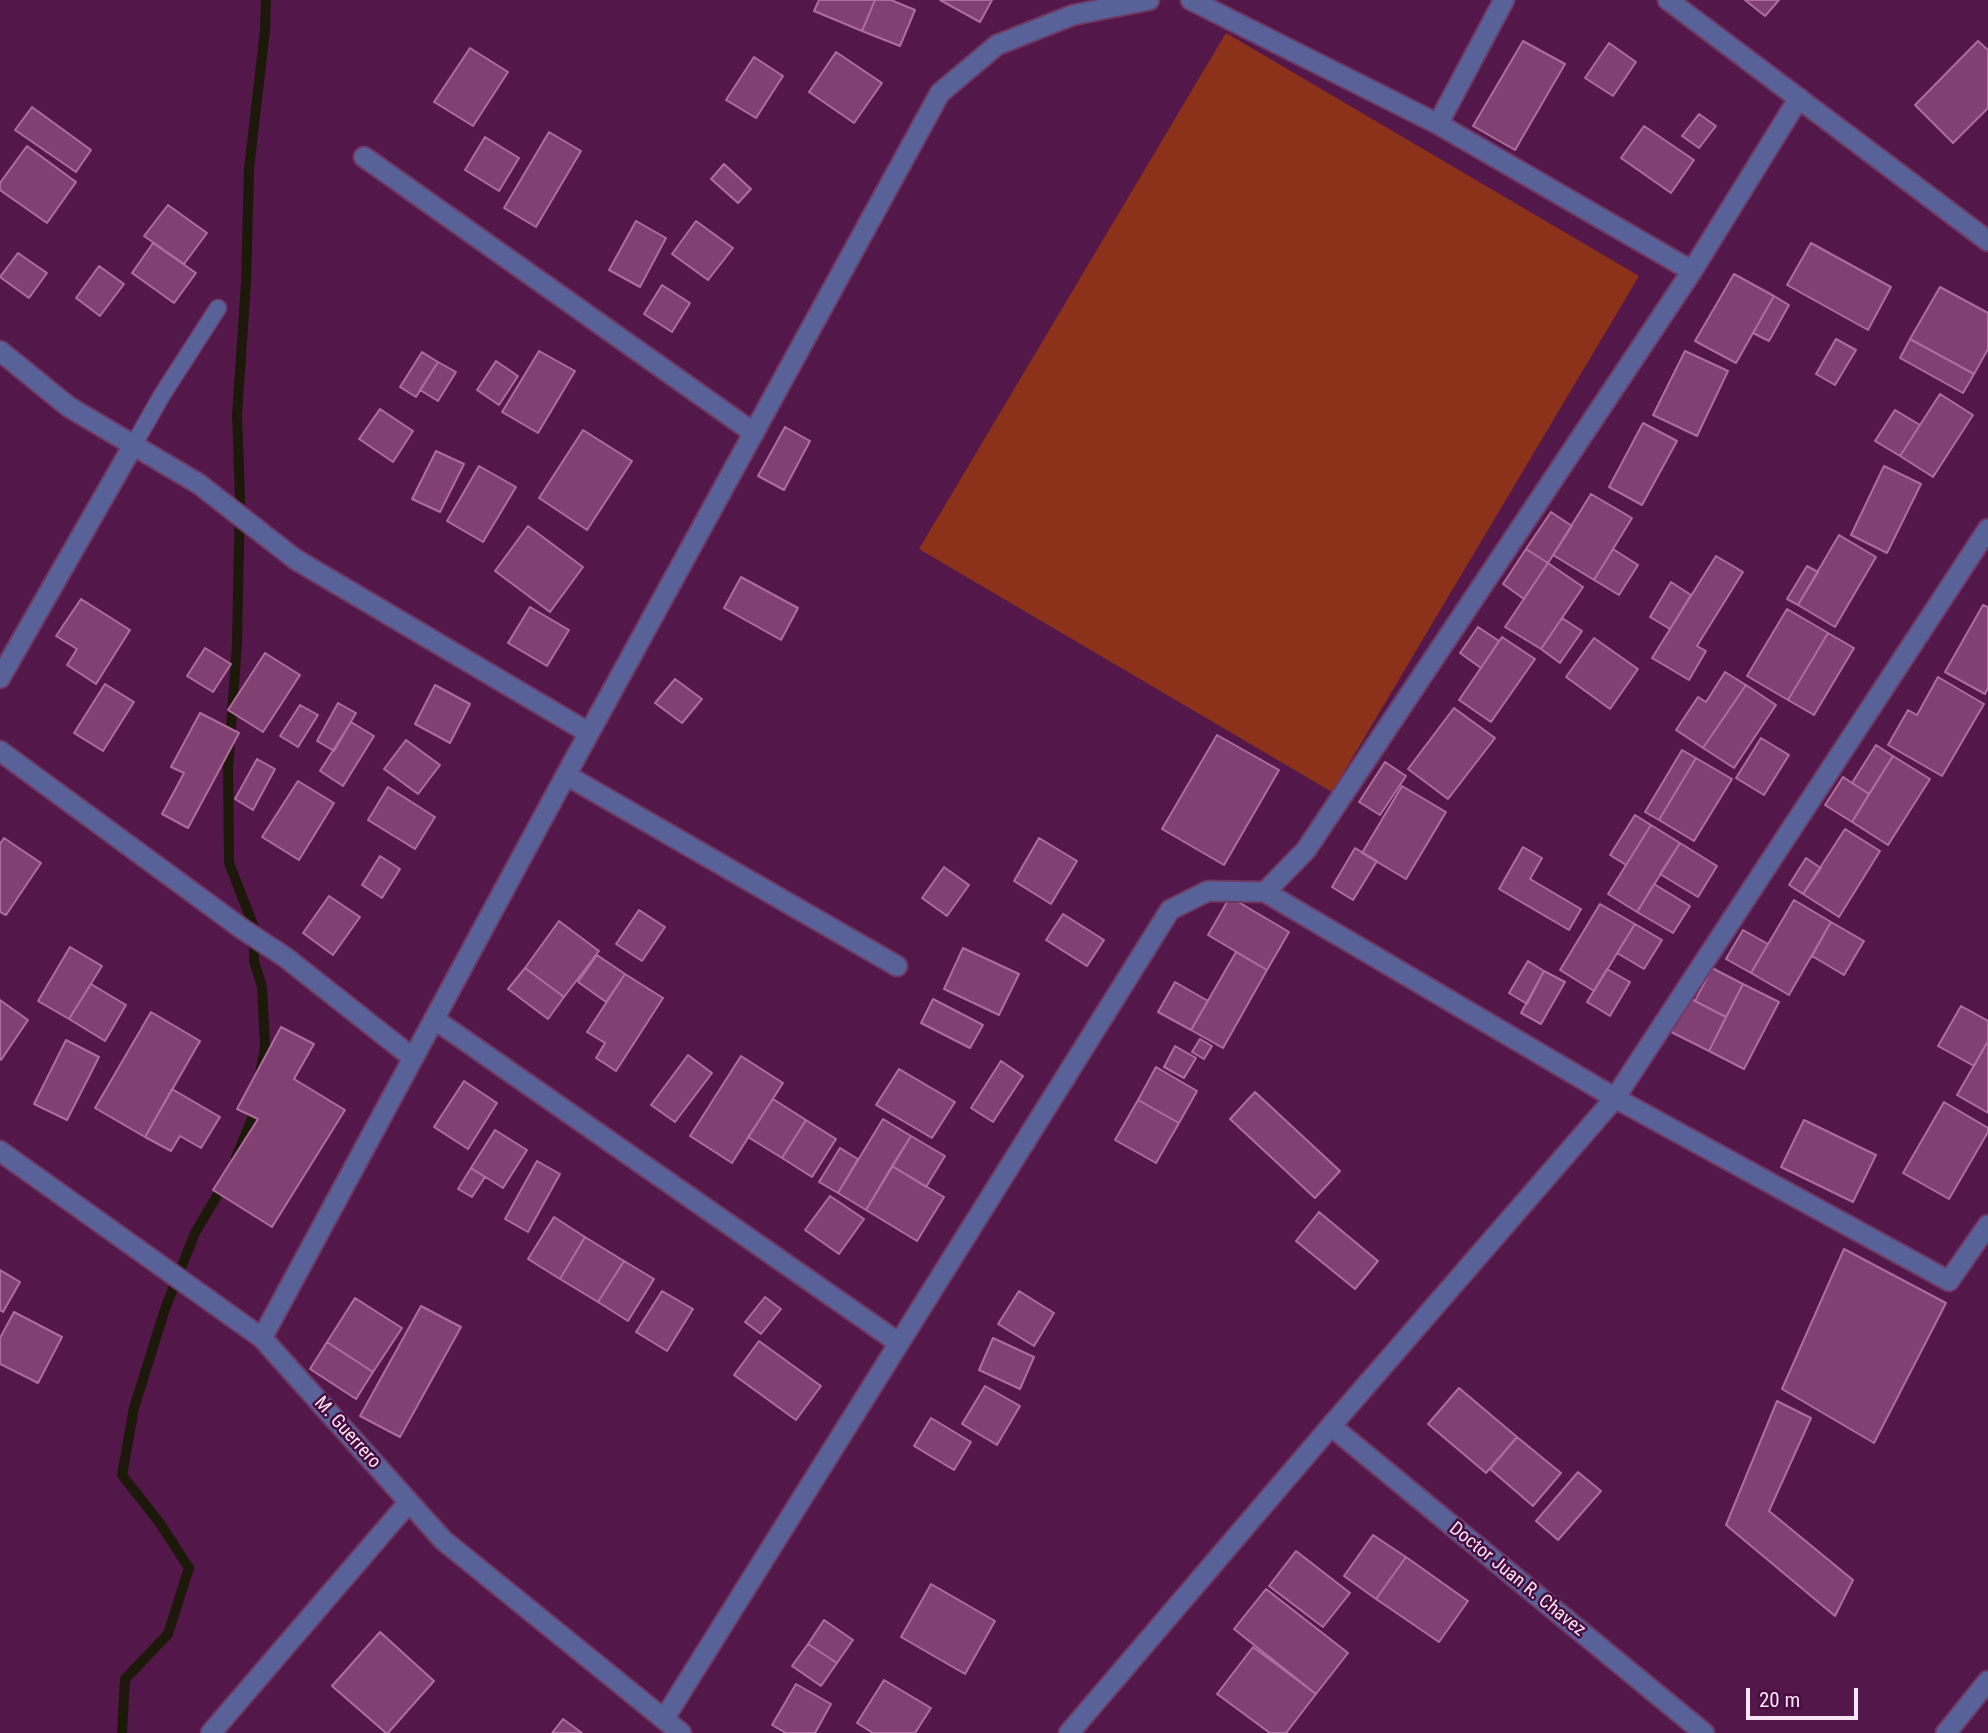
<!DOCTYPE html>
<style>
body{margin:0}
#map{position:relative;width:1988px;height:1733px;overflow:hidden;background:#531849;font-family:"Roboto Condensed",sans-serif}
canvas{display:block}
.scale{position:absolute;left:1746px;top:1688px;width:112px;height:32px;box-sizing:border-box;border:4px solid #fbe5f5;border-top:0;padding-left:9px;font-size:21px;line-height:24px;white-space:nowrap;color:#fbe5f5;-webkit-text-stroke:5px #480c3e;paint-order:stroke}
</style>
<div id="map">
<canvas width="1988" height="1733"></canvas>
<div class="scale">20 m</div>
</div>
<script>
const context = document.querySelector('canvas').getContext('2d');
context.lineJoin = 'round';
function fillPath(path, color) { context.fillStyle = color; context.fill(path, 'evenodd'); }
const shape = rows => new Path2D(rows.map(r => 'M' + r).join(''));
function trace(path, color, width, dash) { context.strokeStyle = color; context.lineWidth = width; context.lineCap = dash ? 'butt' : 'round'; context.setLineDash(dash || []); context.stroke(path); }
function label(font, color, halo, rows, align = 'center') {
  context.font = font + ' "Roboto Condensed",sans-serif'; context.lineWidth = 5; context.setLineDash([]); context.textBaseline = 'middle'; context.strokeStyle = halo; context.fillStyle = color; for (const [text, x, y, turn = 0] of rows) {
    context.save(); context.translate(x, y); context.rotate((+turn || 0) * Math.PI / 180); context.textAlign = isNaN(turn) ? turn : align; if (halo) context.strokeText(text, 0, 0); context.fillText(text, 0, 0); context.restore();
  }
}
const green = shape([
 [1226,33,1639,276,1332,792,919,549]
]);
const stream = shape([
 [260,1074,265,1047,262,987,254,961,254,927,229,863,228,768,237,644,240,497,237,415,246,283,249,169,265,30,266,0],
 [236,1158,253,1116,255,1104],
 [122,1733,125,1679,168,1634,189,1568,159,1522,122,1475,134,1408,165,1309,195,1233,225,1182]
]);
const building = shape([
 [819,0,875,0,862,31,814,11,819,0],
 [875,0,891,0,915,10,900,46,862,31,875,0],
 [940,0,992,0,980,22,940,0],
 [1745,0,1779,0,1765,16,1745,0],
 [1523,41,1565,64,1515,150,1473,126,1523,41],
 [1978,41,1988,50,1988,108,1953,143,1915,105,1978,41],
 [1609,43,1636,62,1613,96,1585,78,1609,43],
 [470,48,508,72,473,126,434,102,470,48],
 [836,52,882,83,854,123,809,92,836,52],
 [754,57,783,76,756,118,726,100,754,57],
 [32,107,91,150,76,172,15,130,32,107],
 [1699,114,1716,126,1699,148,1682,136,1699,114],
 [1644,126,1694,160,1671,193,1621,158,1644,126],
 [549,132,581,151,536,227,504,208,549,132],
 [485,137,519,158,499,191,465,170,485,137],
 [27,146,76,182,47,223,0,190,0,183,27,146],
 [724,164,751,189,738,203,711,179,724,164],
 [168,205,207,233,184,264,144,236,168,205],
 [636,221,666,238,640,287,609,270,636,221],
 [696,221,733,248,708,280,672,254,696,221],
 [153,243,196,273,174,303,132,273,153,243],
 [1811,243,1891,287,1868,330,1787,285,1811,243],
 [18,253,47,273,29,298,0,277,18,253],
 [99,266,124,284,100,316,76,298,99,266],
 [1734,274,1774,296,1736,363,1695,341,1734,274],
 [662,285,690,303,672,332,644,314,662,285],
 [1940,287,1988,313,1988,349,1974,374,1910,339,1940,287],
 [1774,296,1789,305,1769,341,1753,333,1774,296],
 [1836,339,1856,350,1835,385,1816,374,1836,339],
 [1910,339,1974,374,1963,393,1900,358,1910,339],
 [539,351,575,371,538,433,502,412,539,351],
 [1685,351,1728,371,1697,436,1653,415,1685,351],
 [422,352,438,362,416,397,400,387,422,352],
 [496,361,518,376,499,405,477,390,496,361],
 [438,362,456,372,438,401,420,390,438,362],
 [1940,394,1973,415,1933,477,1900,456,1940,394],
 [380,409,413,431,393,462,359,439,380,409],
 [1895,410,1920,425,1900,456,1875,441,1895,410],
 [1643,423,1677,441,1642,505,1609,487,1643,423],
 [785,427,810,441,784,490,758,476,785,427],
 [583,430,632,461,587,530,539,498,583,430],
 [436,451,464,464,440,512,412,499,436,451],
 [479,466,516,487,483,542,447,521,479,466],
 [1884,466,1921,484,1887,553,1851,535,1884,466],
 [1591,494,1632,518,1594,580,1553,555,1591,494],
 [1551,512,1572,526,1548,563,1526,549,1551,512],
 [528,526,583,567,550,612,495,571,528,526],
 [1839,535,1876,557,1835,627,1798,605,1839,535],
 [1526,549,1548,563,1524,599,1503,584,1526,549],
 [1613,549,1638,565,1619,595,1594,580,1613,549],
 [1716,556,1743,572,1697,646,1706,651,1689,680,1652,658,1716,556],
 [1548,563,1583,587,1541,649,1505,627,1548,563],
 [1807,566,1818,572,1798,605,1787,599,1807,566],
 [741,577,798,608,781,640,724,608,741,577],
 [1671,582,1691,595,1670,629,1650,617,1671,582],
 [81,599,130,630,96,684,67,665,77,649,56,636,81,599],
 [1983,605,1988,607,1988,688,1985,694,1945,672,1983,605],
 [530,607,569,630,547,666,508,643,530,607],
 [1787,609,1828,633,1788,700,1747,676,1787,609],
 [1562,618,1582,631,1560,663,1541,649,1562,618],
 [1478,627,1499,641,1481,668,1460,653,1478,627],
 [1828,633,1854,648,1814,715,1788,700,1828,633],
 [1502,637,1535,659,1491,722,1459,700,1502,637],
 [1594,638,1638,669,1610,709,1566,677,1594,638],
 [205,648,231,664,213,692,187,676,205,648],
 [265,653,300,675,263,732,228,710,265,653],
 [1725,672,1746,685,1703,748,1676,730,1698,697,1706,702,1725,672],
 [1938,677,1984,704,1942,776,1888,745,1908,710,1917,715,1938,677],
 [675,679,702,699,682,723,655,703,675,679],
 [105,684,134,702,103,751,74,733,105,684],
 [435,685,470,704,450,743,415,724,435,685],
 [1746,685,1776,705,1734,768,1703,748,1746,685],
 [338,703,356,713,334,751,317,741,338,703],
 [300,705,318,715,298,747,280,736,300,705],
 [1454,708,1495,738,1448,799,1408,769,1454,708],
 [200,713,239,733,188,828,162,814,184,773,171,767,200,713],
 [351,722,374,736,343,786,320,771,351,722],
 [1217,735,1279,770,1224,865,1162,829,1217,735],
 [1761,738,1789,755,1764,795,1736,778,1761,738],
 [406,740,440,765,418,794,384,769,406,740],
 [1876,745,1893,756,1869,794,1852,783,1876,745],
 [1682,750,1696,758,1659,820,1645,812,1682,750],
 [1893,756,1930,779,1888,845,1852,822,1893,756],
 [1696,758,1732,779,1694,841,1659,820,1696,758],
 [257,759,275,769,253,810,235,799,257,759],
 [1385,762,1406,776,1380,815,1359,802,1385,762],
 [1843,777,1869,794,1852,822,1825,805,1843,777],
 [298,781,334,803,299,860,262,837,298,781],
 [1402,786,1446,812,1406,879,1362,853,1402,786],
 [388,787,435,817,415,849,368,820,388,787],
 [1635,815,1651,825,1626,865,1610,855,1635,815],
 [1651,825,1680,843,1637,912,1608,894,1651,825],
 [1845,829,1880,851,1839,917,1803,894,1845,829],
 [4,838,41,863,6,915,0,912,0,844,4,838],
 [1039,838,1077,861,1051,904,1014,881,1039,838],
 [1680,843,1717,866,1698,897,1660,874,1680,843],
 [1523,847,1542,858,1530,879,1581,909,1569,930,1499,889,1523,847],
 [1355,848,1377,861,1353,900,1332,887,1355,848],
 [380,856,400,869,382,898,362,885,380,856],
 [1806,858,1821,868,1803,894,1789,885,1806,858],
 [944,867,969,885,947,916,922,898,944,867],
 [1654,884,1690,906,1673,933,1637,912,1654,884],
 [329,896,360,917,333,955,303,933,329,896],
 [1230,897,1289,932,1267,970,1208,935,1230,897],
 [1794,900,1831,922,1789,995,1751,973,1794,900],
 [1600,904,1635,924,1594,991,1560,970,1600,904],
 [639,910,665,927,642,961,616,944,639,910],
 [1063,914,1104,940,1087,966,1046,940,1063,914],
 [559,921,599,951,564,997,525,968,559,921],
 [1831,922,1864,941,1844,975,1812,956,1831,922],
 [1635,924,1662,940,1644,969,1617,953,1635,924],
 [1743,930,1768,944,1751,973,1726,959,1743,930],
 [70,947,102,966,69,1019,38,1001,70,947],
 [963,948,1019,974,999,1015,944,989,963,948],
 [1236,952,1267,970,1223,1048,1191,1030,1236,952],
 [597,955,625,974,606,1002,578,982,597,955],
 [1528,961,1544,971,1527,1004,1509,993,1528,961],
 [525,968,564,997,548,1019,508,989,525,968],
 [1712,968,1743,984,1726,1017,1695,1001,1712,968],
 [1607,969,1630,982,1610,1016,1587,1002,1607,969],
 [1544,971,1565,982,1541,1024,1521,1013,1544,971],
 [625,974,663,998,616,1071,596,1058,605,1043,587,1032,625,974],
 [1175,982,1208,1001,1191,1030,1158,1012,1175,982],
 [91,984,126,1005,105,1041,69,1019,91,984],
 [1743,984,1779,1002,1744,1069,1709,1051,1743,984],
 [1689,998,1726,1017,1709,1051,1671,1032,1689,998],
 [933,999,983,1025,970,1048,921,1023,933,999],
 [0,1000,28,1020,1,1060,0,1059,0,1000],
 [1961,1006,1988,1021,1988,1041,1974,1066,1938,1046,1961,1006],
 [151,1012,200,1041,145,1137,95,1108,151,1012],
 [281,1027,314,1044,294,1079,345,1110,272,1227,213,1190,258,1119,237,1109,281,1027],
 [1200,1039,1212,1046,1204,1059,1192,1052,1200,1039],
 [66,1040,99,1057,67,1120,34,1104,66,1040],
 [1988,1041,1988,1113,1957,1095,1988,1041],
 [1175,1046,1196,1058,1184,1078,1164,1067,1175,1046],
 [688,1055,712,1073,675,1122,651,1105,688,1055],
 [741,1056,783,1083,732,1163,690,1136,741,1056],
 [1001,1061,1023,1076,993,1122,971,1108,1001,1061],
 [1156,1067,1197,1091,1179,1123,1138,1100,1156,1067],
 [899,1069,955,1102,932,1138,876,1105,899,1069],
 [464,1081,497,1103,468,1149,434,1127,464,1081],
 [172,1089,220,1117,201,1148,180,1136,171,1151,145,1137,172,1089],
 [1255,1092,1340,1171,1315,1198,1230,1119,1255,1092],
 [773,1099,806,1120,782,1158,748,1137,773,1099],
 [1138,1100,1179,1123,1156,1163,1115,1140,1138,1100],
 [1944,1102,1988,1128,1988,1132,1949,1199,1903,1173,1944,1102],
 [883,1119,911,1136,866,1210,838,1193,883,1119],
 [806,1120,836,1139,812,1177,782,1158,806,1120],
 [1804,1120,1876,1155,1853,1202,1781,1167,1804,1120],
 [495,1130,527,1150,503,1188,471,1168,495,1130],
 [911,1136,945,1156,926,1187,892,1166,911,1136],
 [840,1148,858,1159,838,1193,819,1182,840,1148],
 [537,1161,560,1174,528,1232,505,1219,537,1161],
 [892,1166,944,1197,917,1241,866,1210,892,1166],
 [471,1168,485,1177,472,1197,458,1189,471,1168],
 [830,1196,864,1219,839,1254,805,1230,830,1196],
 [1319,1212,1378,1261,1355,1289,1296,1241,1319,1212],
 [554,1217,585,1237,560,1279,528,1259,554,1217],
 [585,1237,624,1261,598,1302,560,1279,585,1237],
 [1844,1249,1946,1303,1874,1443,1782,1389,1844,1249],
 [624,1261,654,1279,628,1321,598,1302,624,1261],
 [0,1270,20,1282,3,1312,0,1310,0,1270],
 [662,1291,693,1309,667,1351,636,1332,662,1291],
 [1019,1291,1054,1313,1034,1346,998,1324,1019,1291],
 [765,1297,781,1309,761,1334,745,1322,765,1297],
 [355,1298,402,1328,373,1372,327,1342,355,1298],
 [421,1306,461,1327,400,1437,360,1416,421,1306],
 [14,1312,62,1337,38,1383,0,1364,0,1338,14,1312],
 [993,1338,1034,1357,1020,1389,979,1370,993,1338],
 [759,1341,821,1386,796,1420,734,1375,759,1341],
 [327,1342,373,1372,356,1399,310,1369,327,1342],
 [985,1386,1020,1406,997,1445,962,1424,985,1386],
 [1459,1388,1517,1437,1486,1473,1428,1424,1459,1388],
 [1777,1401,1811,1418,1769,1511,1853,1580,1835,1616,1726,1525,1777,1401],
 [931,1418,971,1442,954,1470,914,1446,931,1418],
 [1517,1437,1561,1473,1533,1506,1490,1469,1517,1437],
 [1578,1472,1601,1491,1558,1540,1536,1521,1578,1472],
 [1373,1535,1406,1557,1376,1599,1344,1576,1373,1535],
 [1296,1551,1350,1593,1323,1627,1269,1586,1296,1551],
 [1406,1557,1468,1601,1439,1642,1376,1599,1406,1557],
 [931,1584,995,1621,965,1674,901,1637,931,1584],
 [1266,1589,1348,1653,1316,1694,1234,1629,1266,1589],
 [824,1620,853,1640,837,1663,808,1644,824,1620],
 [380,1632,434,1681,388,1733,386,1733,332,1686,380,1632],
 [808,1644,837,1663,821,1686,792,1666,808,1644],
 [1253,1647,1316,1694,1286,1733,1270,1733,1217,1694,1253,1647],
 [884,1680,931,1708,915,1733,873,1733,857,1723,884,1680],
 [796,1684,831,1704,815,1733,786,1733,772,1725,796,1684],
 [563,1719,582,1733,552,1733,563,1719]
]);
const service = shape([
 [134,444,162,395,218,308]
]);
const minor = shape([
 [1191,0,1438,124,1692,271],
 [1668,0,1988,241],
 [1438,124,1504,0],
 [364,157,754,433],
 [0,351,69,407,199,484,295,559,589,733],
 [0,678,134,444],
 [0,751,241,928,285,957,413,1058],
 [566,775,897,966],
 [1265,892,1615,1098,1949,1281,1988,1225],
 [434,1019,899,1343],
 [0,1151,262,1338,443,1540,681,1733],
 [262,1338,566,775,940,93,997,45,1073,15,1149,0],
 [1331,1426,1704,1733],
 [664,1719,1170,910,1208,891,1265,892,1306,850,1692,271,1799,98],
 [211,1733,409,1502],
 [1069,1733,1331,1426,1615,1098,1988,529],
 [1946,1733,1988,1681]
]);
const streetNames = [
 ["M. Guerrero",347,1433,48],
 ["Doctor Juan R. Chavez",1517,1580,39]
];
fillPath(green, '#8c321b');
trace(stream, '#1d190a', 10);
fillPath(building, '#804172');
trace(building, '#ae6c9f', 2);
trace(service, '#6e3965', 19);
trace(minor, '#6e3965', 23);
trace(service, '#586198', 16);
trace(minor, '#586198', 19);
label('19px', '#fbe5f5', '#480c3e', streetNames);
</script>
